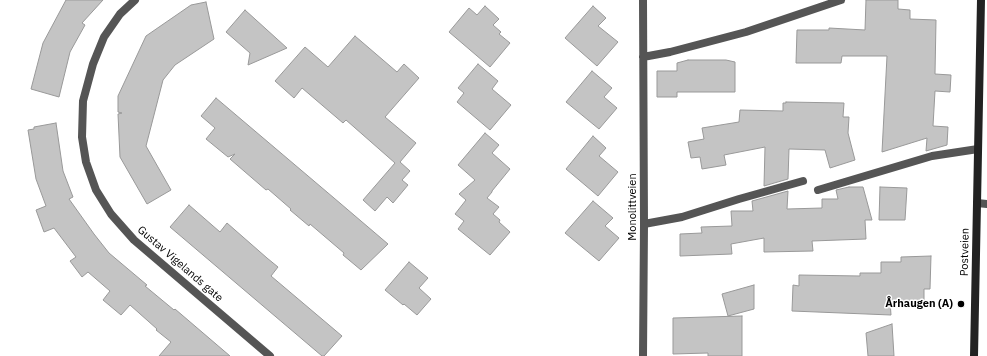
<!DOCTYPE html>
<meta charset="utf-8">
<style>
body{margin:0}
canvas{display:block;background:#fff}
</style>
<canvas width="987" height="356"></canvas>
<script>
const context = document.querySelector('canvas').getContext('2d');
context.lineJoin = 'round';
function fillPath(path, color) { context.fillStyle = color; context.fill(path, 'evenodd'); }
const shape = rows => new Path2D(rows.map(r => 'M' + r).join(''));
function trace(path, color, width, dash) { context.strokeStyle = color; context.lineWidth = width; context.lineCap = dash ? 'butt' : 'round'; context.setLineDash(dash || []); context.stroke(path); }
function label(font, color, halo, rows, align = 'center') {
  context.font = font + ' "IBM Plex Sans",sans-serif'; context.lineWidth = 3; context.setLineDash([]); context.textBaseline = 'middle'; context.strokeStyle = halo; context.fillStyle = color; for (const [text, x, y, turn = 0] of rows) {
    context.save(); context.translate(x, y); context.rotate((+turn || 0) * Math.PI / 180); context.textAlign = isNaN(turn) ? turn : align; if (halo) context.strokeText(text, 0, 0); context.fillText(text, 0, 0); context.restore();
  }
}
const building = shape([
 [66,0,103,0,82,23,85,25,70,52,59,97,31,89,43,43,66,0],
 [866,0,898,0,898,9,910,10,910,19,936,20,935,74,951,75,950,92,935,91,933,126,948,127,947,145,926,151,927,138,882,152,887,56,842,56,841,63,796,63,797,30,829,30,829,28,865,30,866,0],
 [206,2,214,39,175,65,163,80,146,146,171,190,147,204,120,157,118,114,122,113,118,112,118,96,146,36,191,5,206,2],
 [485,6,499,19,493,25,501,32,499,34,510,43,490,67,449,32,469,8,477,15,485,6],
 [593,6,606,18,598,26,618,42,597,66,565,38,593,6],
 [245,10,287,48,248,65,250,53,226,32,245,10],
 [355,36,397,72,404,64,419,78,385,117,416,143,400,162,410,171,402,180,408,185,393,203,387,197,375,211,363,200,395,163,346,120,343,123,302,88,294,98,275,81,305,47,328,67,355,36],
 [688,60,726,60,735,62,735,92,677,92,677,97,657,97,657,71,677,71,677,63,688,60],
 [478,64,498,81,492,89,511,105,490,130,457,102,464,93,458,88,478,64],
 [592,71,612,88,604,97,617,108,599,129,566,102,592,71],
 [216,98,334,198,388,244,361,270,343,255,344,253,310,224,309,226,290,210,291,209,268,189,266,190,230,159,235,154,228,157,206,139,215,128,201,116,216,98],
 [786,102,844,103,843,117,849,117,848,133,855,160,830,168,825,150,789,149,788,179,764,186,765,147,724,155,726,165,702,169,700,157,691,158,688,142,704,139,702,128,739,122,740,110,783,111,783,103,786,103,786,102],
 [56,123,63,171,73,197,69,199,94,234,109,253,147,285,145,286,174,310,175,309,230,356,159,356,171,342,156,330,157,329,130,305,121,315,103,300,110,291,88,272,82,277,70,261,76,257,54,228,44,232,36,210,46,206,36,179,28,130,34,129,34,127,56,123],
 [485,133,499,145,492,153,510,169,492,191,492,192,487,198,499,207,493,214,500,220,499,222,510,232,490,255,458,229,464,221,455,214,466,200,459,194,475,180,458,165,485,133],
 [593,136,606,148,599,156,618,172,598,196,566,169,593,136],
 [849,187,863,187,872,220,865,220,866,239,812,241,813,251,764,252,764,238,731,244,732,254,680,256,680,234,702,233,701,227,732,226,731,211,753,211,752,201,788,191,787,209,822,208,822,199,838,199,836,190,849,187],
 [880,187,907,188,905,220,879,220,880,187],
 [593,201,613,218,605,226,619,238,599,261,565,233,593,201],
 [189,205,220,232,227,223,267,258,278,267,271,276,342,336,324,356,322,356,170,227,189,205],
 [931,256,930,289,924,289,924,301,890,301,891,315,792,311,793,285,799,286,799,275,860,276,860,273,881,273,881,262,901,262,901,257,931,256],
 [409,262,428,278,419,288,431,299,417,315,404,304,403,305,385,290,409,262],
 [754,285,754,309,728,316,722,294,754,285],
 [742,316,742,356,708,356,708,353,673,354,673,318,742,316],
 [892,324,894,356,868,356,866,333,892,324]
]);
const lane = shape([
 [818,190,932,156,978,149],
 [644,224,682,217,739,199,803,181]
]);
const street = shape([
 [135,0,120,14,104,37,93,64,83,101,82,137,86,162,96,190,111,214,134,240,270,356],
 [643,57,670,52,746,32,841,0],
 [977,203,987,204],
 [643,356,644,224,643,0]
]);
const secondary = shape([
 [974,356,981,0]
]);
const markers = [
 [961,304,4,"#000"]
];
const streetNames = [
 ["Monolittveien",633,207,-90],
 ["Postveien",965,252,-89],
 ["Gustav Vigelands gate",180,264,41]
];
const poiNames = [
 ["Århaugen (A)",953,304]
];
fillPath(building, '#c4c4c4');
trace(building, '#999', 1);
trace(lane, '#555', 8);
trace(street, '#555', 8);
trace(secondary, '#222', 8);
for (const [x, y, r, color] of markers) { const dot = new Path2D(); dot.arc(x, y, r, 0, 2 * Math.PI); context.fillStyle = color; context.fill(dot); trace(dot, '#fff', 1.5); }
label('11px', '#000', '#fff', streetNames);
label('bold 11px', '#000', '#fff', poiNames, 'right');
</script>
